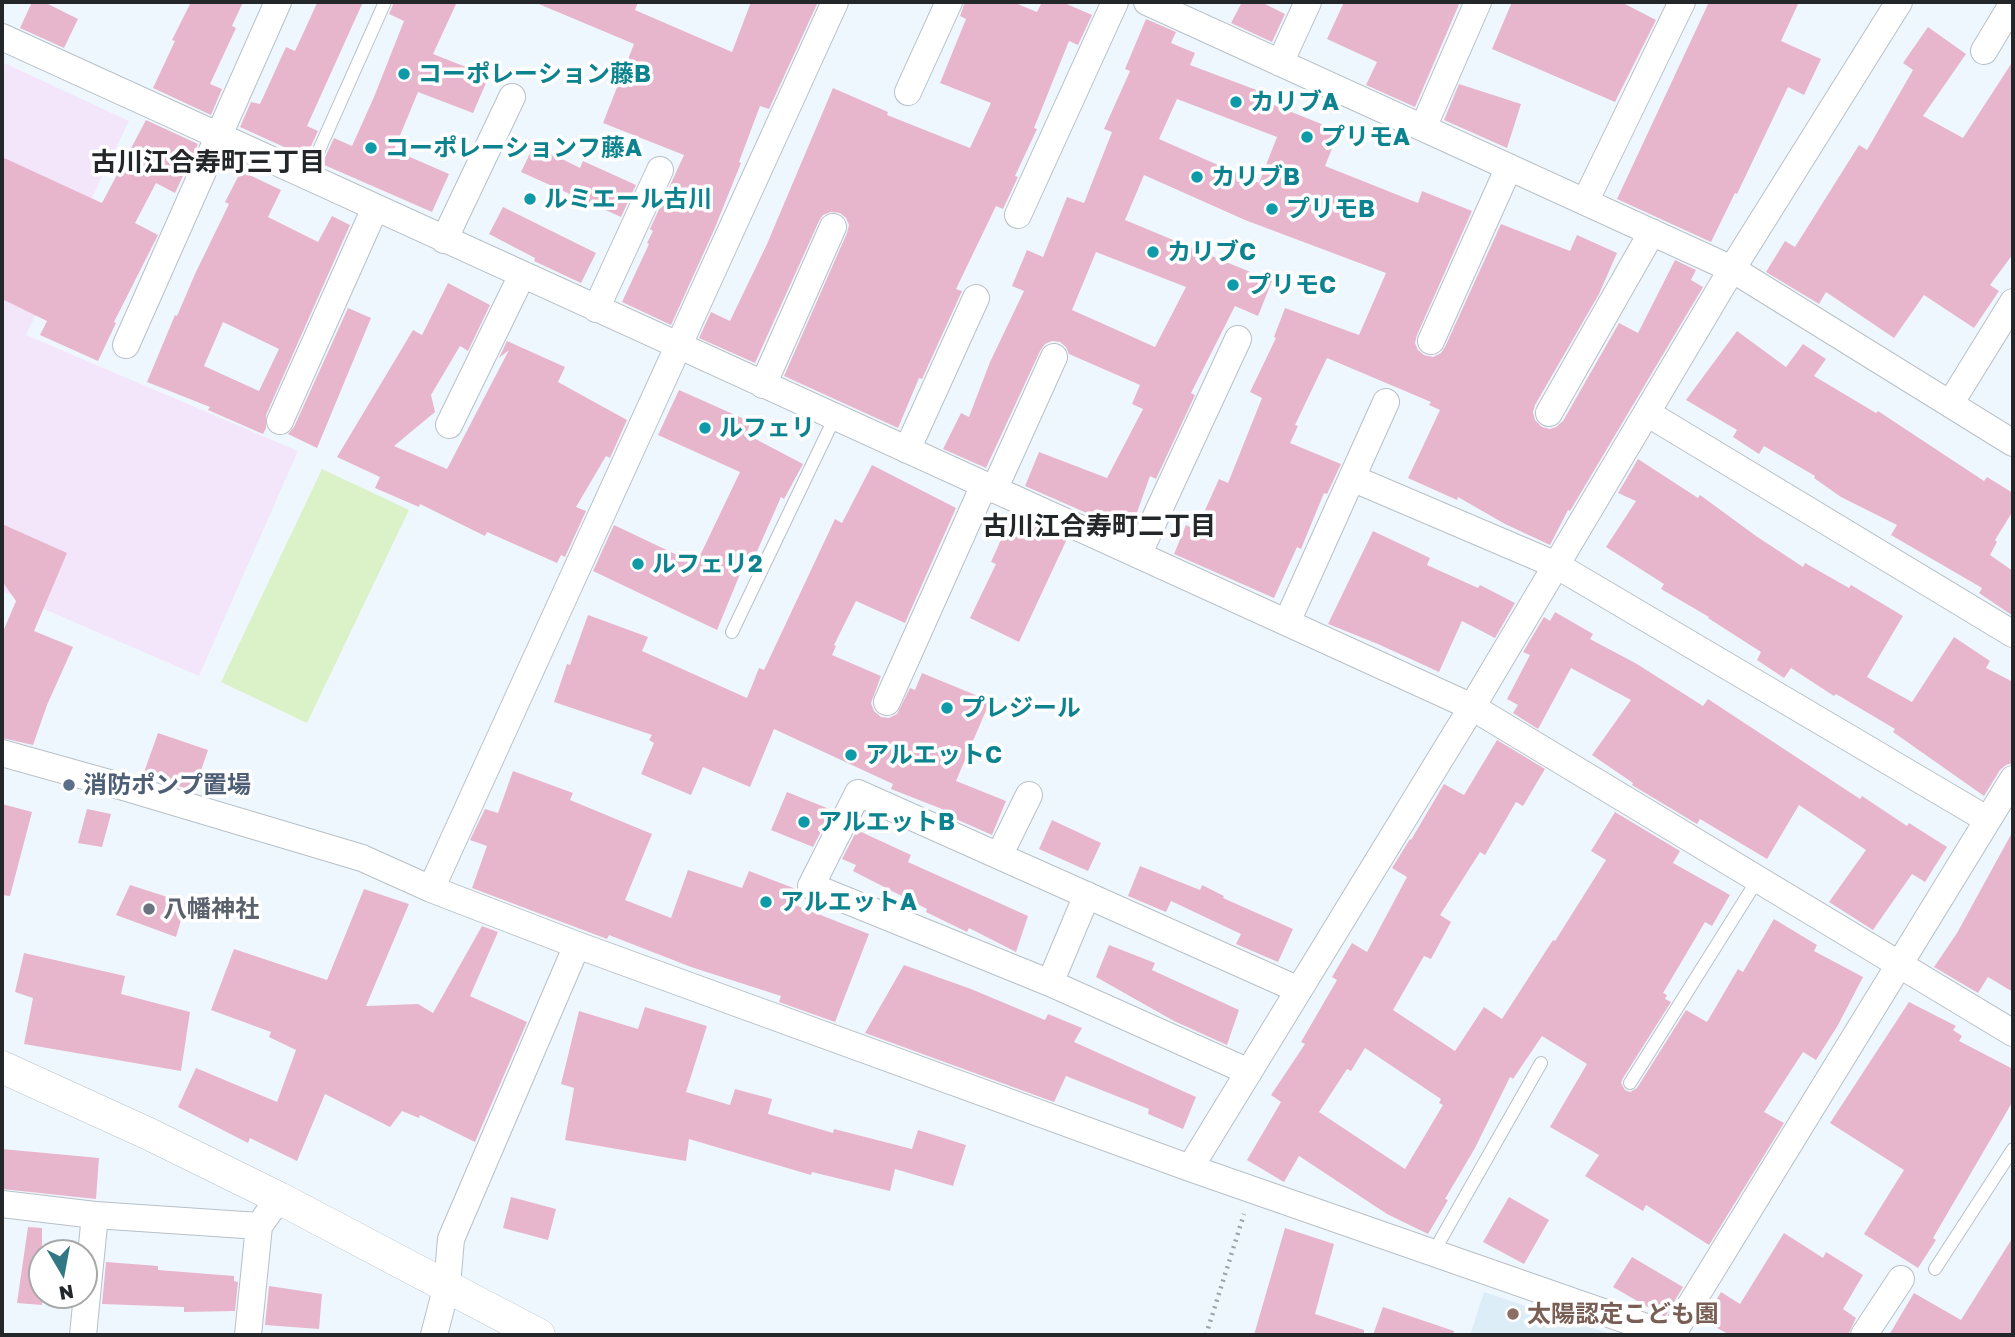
<!DOCTYPE html>
<meta charset="utf-8">
<style>
body{margin:0}
#map{position:relative;width:2015px;height:1337px;overflow:hidden;background:#eff7fe;font-family:"Golos Text",sans-serif}
canvas{display:block}
.frame{position:absolute;inset:0;border:4px solid #232729;pointer-events:none}
.north{position:absolute;left:28px;top:1239px;width:70px;height:70px;box-sizing:border-box;background:#fff;border:2px solid #a7a9a9;border-radius:50%;rotate:170deg;font-size:19px;font-weight:700;line-height:28px;text-align:center;color:#232729}
.north::after{content:'';display:block;margin:auto;width:24px;height:32px;background:#317784;clip-path:polygon(50% 0,100% 100%,50% 72%,0 100%)}
</style>
<div id="map">
<canvas width="2015" height="1337"></canvas>
<div class="frame"></div>
<div class="north">N</div>
</div>
<script>
const context = document.querySelector('canvas').getContext('2d');
context.lineJoin = 'round';
function fillPath(path, color) { context.fillStyle = color; context.fill(path, 'evenodd'); }
const shape = rows => new Path2D(rows.map(r => 'M' + r).join(''));
function trace(path, color, width, dash) { context.strokeStyle = color; context.lineWidth = width; context.lineCap = dash ? 'butt' : 'round'; context.setLineDash(dash || []); context.stroke(path); }
function label(font, color, halo, rows, align = 'center') {
  context.font = font + ' "Golos Text","Noto Sans JP",sans-serif'; context.lineWidth = 7; context.setLineDash([]); context.textBaseline = 'middle'; context.strokeStyle = halo; context.fillStyle = color; for (const [text, x, y, turn = 0] of rows) {
    context.save(); context.translate(x, y); context.rotate((+turn || 0) * Math.PI / 180); context.textAlign = isNaN(turn) ? turn : align; if (halo) context.strokeText(text, 0, 0); context.fillText(text, 0, 0); context.restore();
  }
}
const commercial = shape([
 [2,62,129,121,26,335,298,451,199,676,2,591]
]);
const built = shape([
 [1484,1292,1614,1335,1470,1335]
]);
const green = shape([
 [322,469,409,510,307,723,221,682]
]);
const building = shape([
 [32,2,44,2,78,19,64,48,20,28],
 [191,2,243,2,232,26,236,28,210,84,222,89,211,115,153,88,175,41,172,40],
 [363,2,307,126,318,131,306,157,240,127,251,102,260,104,286,47,295,51,317,3],
 [394,2,457,2,433,54,489,76,473,113,418,92,394,150,449,174,432,212,322,164,334,138,352,146,374,97,404,21,389,14],
 [534,2,638,2,635,10,732,52,751,2,818,2,769,109,760,106,739,162,741,163,714,230,671,325,622,302,649,244,647,243,653,231,650,229,684,155,603,123,634,44],
 [965,2,1013,2,1037,12,1042,2,1062,2,1092,15,1078,45,1069,41,1034,128,1037,129,1015,176,1018,177,1017,179,1003,209,996,206,956,289,962,291,922,379,919,378,898,428,784,376,847,233,849,225,846,218,840,213,831,212,823,215,819,221,755,363,699,338,711,312,730,321,767,244,833,88,888,112,887,115,970,148,991,103,940,83,966,19,960,16],
 [1242,2,1261,2,1285,14,1272,42,1231,23],
 [1344,2,1460,2,1415,107,1366,85,1377,62,1327,39],
 [1512,2,1621,2,1656,20,1615,102,1492,49],
 [1709,2,1799,2,1781,41,1821,59,1804,95,1788,87,1737,194,1735,193,1711,242,1617,199],
 [1146,19,1176,32,1171,43,1195,53,1190,65,1267,94,1264,101,1339,131,1325,166,1418,203,1422,191,1472,211,1417,335,1415,343,1418,350,1424,355,1433,357,1441,353,1445,347,1501,224,1570,251,1577,235,1617,253,1599,294,1535,405,1533,412,1535,420,1542,427,1550,429,1556,427,1563,421,1619,323,1638,333,1675,260,1696,270,1691,280,1703,287,1570,511,1568,510,1550,545,1505,524,1458,497,1457,500,1408,478,1440,410,1429,405,1431,402,1327,358,1295,425,1298,426,1290,443,1341,464,1327,494,1324,493,1301,549,1297,547,1274,598,1174,554,1186,525,1196,530,1219,479,1228,483,1262,398,1250,392,1276,338,1274,337,1285,308,1359,335,1386,273,1245,220,1144,175,1125,220,1272,281,1258,316,1235,306,1191,393,1195,395,1156,479,1150,476,1130,532,1025,486,1039,452,1107,478,1143,409,1132,404,1140,385,1069,354,1066,347,1060,342,1052,341,1045,344,1040,351,986,468,943,449,961,413,969,417,990,362,1024,291,1012,286,1027,250,1043,257,1067,197,1084,203,1112,132,1104,129,1130,71,1125,69],
 [1177,99,1277,137,1259,183,1159,139],
 [1096,252,1186,287,1155,347,1072,310],
 [1928,27,1966,54,1923,116,1963,138,2013,61,2013,254,1990,285,1999,291,1974,328,1924,295,1894,338,1826,292,1819,304,1766,272,1785,241,1795,247,1859,145,1867,150,1913,70,1903,63],
 [1459,84,1521,104,1507,148,1444,120],
 [146,120,198,144,175,193,156,183,135,223,158,235,114,322,116,323,98,361,40,335,47,321,2,299,2,157,102,203],
 [534,145,580,168,583,161,636,185,621,217,521,172],
 [241,171,281,190,268,217,318,242,332,216,350,225,266,415,266,428,263,434,208,410,210,407,147,382,175,315,177,316,195,274,229,204,225,202],
 [223,322,279,349,259,391,204,366],
 [503,207,596,253,581,283,534,261,535,258,489,234],
 [448,283,490,305,468,351,460,346,431,395,435,412,394,446,447,469,509,350,499,358,507,341,565,367,558,382,627,420,610,458,606,456,576,507,586,511,565,557,561,555,557,563,487,532,485,536,420,504,419,507,375,488,380,477,337,457,413,330,422,335],
 [348,308,371,318,317,448,288,434,294,427],
 [1737,331,1786,367,1803,344,1826,359,1814,376,1876,413,1878,411,1984,481,1987,477,2013,493,2013,511,1995,540,1997,542,1990,555,2013,571,2013,616,1979,593,1982,588,1891,535,1897,525,1841,497,1814,478,1815,476,1764,446,1759,454,1733,437,1737,430,1686,400],
 [679,390,751,422,746,434,803,464,784,499,781,497,751,565,745,562,717,630,593,571,614,525,696,564,740,472,658,435],
 [1638,459,1698,498,1700,495,1756,536,1803,567,1805,563,1849,588,1851,585,1903,616,1867,677,1912,702,1954,637,1990,661,1986,668,2013,682,2013,763,2006,765,2000,770,1984,796,1893,732,1895,729,1836,694,1834,696,1791,668,1784,678,1757,660,1761,652,1708,618,1709,617,1661,589,1664,584,1606,547,1636,501,1618,493],
 [872,465,956,508,905,623,856,601,834,645,836,646,832,655,881,676,871,703,874,711,881,717,889,718,897,714,910,688,915,690,922,673,990,701,956,781,1006,801,992,835,940,812,942,809,891,789,893,784,774,729,750,787,703,767,691,795,641,774,654,743,649,740,652,735,554,702,567,664,570,665,588,615,648,637,642,651,747,698,759,668,764,670,835,519,842,523],
 [1012,515,1067,539,1019,642,970,618,996,564,991,562],
 [2,524,67,553,34,631,73,647,47,705,33,745,2,738,2,634,16,601,2,581],
 [1373,531,1430,558,1427,565,1478,588,1480,585,1515,603,1495,638,1462,621,1439,672,1378,644,1328,624],
 [1555,612,1593,634,1590,639,1637,664,1703,706,1708,699,1860,799,1862,796,1907,826,1909,823,1947,847,1925,882,1912,874,1873,930,1829,902,1866,850,1799,805,1767,859,1700,819,1697,824,1632,785,1633,783,1592,755,1631,700,1571,668,1538,729,1513,713,1518,705,1507,699,1530,655,1523,652,1544,617,1550,621],
 [158,733,208,750,194,791,143,775],
 [1497,740,1545,769,1523,806,1516,802,1485,855,1480,852,1440,915,1451,922,1431,959,1424,956,1393,1010,1455,1051,1484,1007,1502,1019,1553,940,1555,941,1606,860,1591,851,1615,812,1680,851,1673,863,1730,895,1712,926,1705,922,1663,993,1667,995,1665,999,1671,1002,1623,1078,1621,1083,1625,1090,1630,1092,1637,1088,1686,1010,1707,1022,1738,969,1743,972,1774,919,1817,945,1814,951,1863,977,1838,1025,1816,1060,1803,1052,1764,1112,1784,1123,1709,1245,1646,1205,1643,1211,1585,1176,1599,1155,1550,1127,1587,1064,1542,1036,1513,1079,1510,1077,1475,1148,1445,1199,1448,1200,1428,1234,1387,1214,1299,1156,1284,1182,1247,1160,1281,1102,1271,1095,1305,1044,1301,1042,1337,980,1332,977,1352,943,1367,952,1407,877,1392,868,1410,839,1411,840,1444,784,1464,795],
 [1365,1048,1441,1099,1439,1103,1443,1105,1405,1169,1319,1112,1347,1069,1351,1071],
 [513,771,573,793,570,800,652,834,625,900,671,918,688,870,742,888,749,871,796,889,798,895,795,905,869,934,835,1022,779,1002,781,996,691,967,609,935,607,939,472,888,487,846,470,840,485,809,498,813],
 [787,792,832,810,813,847,771,830],
 [2,804,32,812,10,896,2,895],
 [87,809,111,814,102,847,78,843],
 [1052,820,1101,843,1088,871,1039,849],
 [857,830,911,855,908,862,1028,916,1016,952,969,928,967,932,926,912,927,909,853,871,856,865,842,859],
 [2013,831,2013,992,1988,977,1978,993,1934,967,1957,933],
 [1140,866,1200,890,1202,885,1224,896,1223,898,1293,929,1278,962,1236,944,1241,934,1171,901,1166,912,1128,896],
 [130,885,186,903,176,937,116,915],
 [364,889,409,904,366,1006,418,1004,433,1013,482,926,498,932,470,996,527,1022,475,1142,420,1115,419,1118,402,1111,390,1127,325,1094,297,1161,250,1138,248,1143,178,1107,196,1068,277,1102,296,1050,269,1037,271,1032,211,1010,234,949,327,980],
 [1109,945,1155,963,1152,970,1239,1010,1227,1045,1174,1021,1096,977],
 [24,953,125,976,121,994,190,1012,181,1071,24,1044,33,998,15,992],
 [904,965,971,989,1045,1020,1048,1014,1082,1028,1074,1042,1196,1097,1183,1129,1148,1114,1149,1109,1066,1076,1054,1102,865,1033],
 [1909,1002,1956,1026,1953,1030,1962,1036,1959,1041,2013,1069,2013,1101,1933,1238,1936,1240,1918,1268,1864,1234,1904,1170,1830,1123],
 [645,1007,707,1026,686,1092,730,1105,735,1089,772,1099,768,1114,833,1133,834,1129,912,1149,918,1130,966,1145,953,1186,895,1169,890,1191,812,1172,811,1175,689,1139,686,1161,565,1140,574,1088,561,1084,579,1011,638,1029],
 [2,1149,99,1158,96,1199,2,1189],
 [511,1197,556,1209,548,1240,503,1228],
 [1509,1197,1549,1220,1524,1264,1483,1242],
 [28,1227,42,1228,42,1305,17,1303],
 [1285,1228,1334,1244,1315,1314,1364,1330,1364,1335,1254,1335],
 [1784,1233,1823,1258,1826,1252,1863,1275,1843,1309,1856,1318,1848,1335,1730,1335,1704,1321,1721,1292,1740,1304],
 [2013,1237,2013,1335,1889,1335,1914,1293,1961,1320],
 [1632,1257,1683,1287,1665,1317,1613,1287],
 [106,1262,158,1266,158,1270,234,1276,234,1281,238,1282,235,1311,184,1312,184,1307,102,1304],
 [269,1286,322,1294,319,1329,265,1325],
 [1383,1307,1454,1331,1453,1335,1373,1335]
]);
const path = shape([
 [1206,1335,1244,1214]
]);
const service = shape([
 [307,177,385,2],
 [732,632,835,417],
 [1630,1083,1758,879],
 [1433,1253,1541,1063],
 [1935,1269,2013,1149]
]);
const minor = shape([
 [1147,2,1732,269,2013,443],
 [2,37,1472,707,2013,1033],
 [1984,51,2013,3],
 [1280,63,1308,2],
 [908,92,949,2],
 [1423,128,1478,2],
 [1585,202,1682,2],
 [1018,215,1115,2],
 [444,240,512,97],
 [596,309,660,170],
 [1431,341,1509,167],
 [126,345,278,2],
 [763,385,833,227],
 [1950,404,2013,302],
 [1549,413,1652,232],
 [1647,413,2013,634],
 [280,421,375,208],
 [449,425,522,275],
 [907,450,976,298],
 [1352,478,1556,565,1988,820],
 [994,490,1054,357],
 [1138,555,1238,339],
 [1287,622,1386,402],
 [887,702,984,485],
 [2,753,127,788,362,858,431,889,577,945,1190,1168,1669,1335],
 [999,856,1029,795],
 [431,889,835,2],
 [1050,983,1087,895],
 [1249,1072,1050,983,811,886,858,793,1299,990],
 [1190,1168,1472,707,1732,269,1899,2],
 [2,1204,95,1215,259,1226,279,1198],
 [83,1335,95,1215],
 [248,1335,259,1226],
 [434,1335,447,1285,451,1239,577,945],
 [1672,1335,2013,779],
 [1864,1335,1901,1279]
]);
const tertiary = shape([
 [2,1067,149,1134,279,1198,539,1335]
]);
const markers = [
 [404,74,7,"#0f9aa8"],
 [1236,102,7,"#0f9aa8"],
 [1307,137,7,"#0f9aa8"],
 [371,148,7,"#0f9aa8"],
 [1197,177,7,"#0f9aa8"],
 [530,199,7,"#0f9aa8"],
 [1272,209,7,"#0f9aa8"],
 [1153,252,7,"#0f9aa8"],
 [1233,285,7,"#0f9aa8"],
 [705,428,7,"#0f9aa8"],
 [638,564,7,"#0f9aa8"],
 [947,708,7,"#0f9aa8"],
 [851,755,7,"#0f9aa8"],
 [69,785,7,"#5c6f8a"],
 [804,822,7,"#0f9aa8"],
 [766,902,7,"#0f9aa8"],
 [149,909,7,"#6b7280"],
 [1513,1314,7,"#8d6e63"]
];
const cultureNames = [
 ["コーポレーション藤B",418,74],
 ["カリブA",1250,102],
 ["プリモA",1321,137],
 ["コーポレーションフ藤A",385,148],
 ["カリブB",1211,177],
 ["ルミエール古川",544,199],
 ["プリモB",1286,209],
 ["カリブC",1167,252],
 ["プリモC",1247,285],
 ["ルフェリ",719,428],
 ["ルフェリ2",652,564],
 ["プレジール",961,708],
 ["アルエットC",865,755],
 ["アルエットB",818,822],
 ["アルエットA",780,902]
];
const serviceNames = [
 ["消防ポンプ置場",83,785]
];
const worshipNames = [
 ["八幡神社",163,909]
];
const educationNames = [
 ["太陽認定こども園",1527,1314]
];
const neighbourhoodNames = [
 ["古川江合寿町三丁目",208,163],
 ["古川江合寿町二丁目",1099,527]
];
fillPath(commercial, '#f4e6fa');
fillPath(built, '#ddedf8');
fillPath(green, '#dbf1c8');
fillPath(building, '#e7b6cd');
trace(service, '#b8c0c7', 14);
trace(minor, '#b8c0c7', 28);
trace(tertiary, '#b8c0c7', 33);
trace(path, '#9ca2a7', 4.5, [2, 5]);
trace(service, '#fff', 12);
trace(minor, '#fff', 26);
trace(tertiary, '#fff', 32);
for (const [x, y, r, color] of markers) { const dot = new Path2D(); dot.arc(x, y, r, 0, 2 * Math.PI); context.fillStyle = color; context.fill(dot); trace(dot, '#fff', 2.5); }
label('bold 24px', '#0d838f', '#fff', cultureNames, 'left');
label('bold 24px', '#4e5e75', '#fff', serviceNames, 'left');
label('bold 24px', '#5b616d', '#fff', worshipNames, 'left');
label('bold 24px', '#785e54', '#fff', educationNames, 'left');
label('bold 26px', '#232729', '#fff', neighbourhoodNames);
</script>
